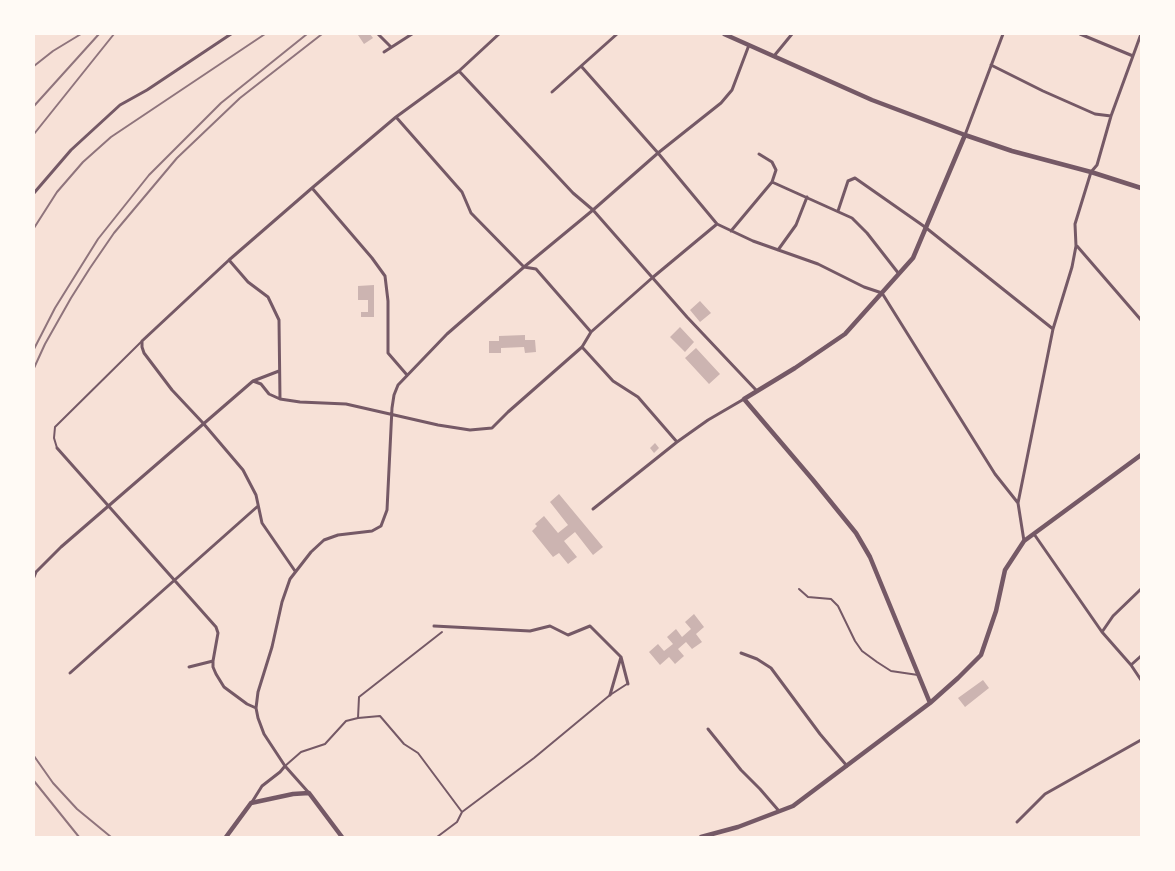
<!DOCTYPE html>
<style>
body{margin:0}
#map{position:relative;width:1175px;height:871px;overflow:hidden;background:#f7e1d7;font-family:"Noto Sans",sans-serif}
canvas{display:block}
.frame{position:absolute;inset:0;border:35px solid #fffaf5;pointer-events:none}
</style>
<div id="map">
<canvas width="1175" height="871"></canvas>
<div class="frame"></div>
</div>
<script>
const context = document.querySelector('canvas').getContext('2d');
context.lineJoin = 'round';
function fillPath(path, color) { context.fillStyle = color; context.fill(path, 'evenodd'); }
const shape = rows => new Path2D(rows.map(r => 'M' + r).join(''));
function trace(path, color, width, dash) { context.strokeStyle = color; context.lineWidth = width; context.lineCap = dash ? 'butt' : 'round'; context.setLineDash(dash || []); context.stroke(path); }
const building = shape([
 [360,34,370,34,373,38,364,44,358,35],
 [374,285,374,317,361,317,361,312,368,312,368,300,358,300,358,286],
 [700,301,711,313,700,322,690,310],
 [680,327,694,342,685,352,670,337],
 [525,335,525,340,535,340,536,352,525,353,524,347,501,348,501,353,489,353,489,341,499,341,499,336],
 [696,348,720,374,709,384,685,358],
 [655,443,659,448,654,453,650,448],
 [559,494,603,547,593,555,575,532,564,541,577,557,568,564,559,553,553,557,532,531,537,526,535,524,544,516,558,533,568,525,550,502],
 [694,614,704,627,696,634,702,642,692,649,686,642,678,649,684,656,675,664,669,657,660,665,649,652,658,644,664,651,673,644,667,637,676,629,682,637,691,629,685,622],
 [983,680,989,688,965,707,958,698]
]);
const service = shape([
 [57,448,54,438,55,427,141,342],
 [799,589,808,597,831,599,838,606,855,641,862,651,877,662,891,671,918,675],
 [358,718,380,716,404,744,418,753,462,812],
 [285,766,301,752,325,744,346,721,358,718,359,697,442,632],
 [437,837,457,822,462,812,534,758,610,695,627,684]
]);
const minor = shape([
 [378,34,391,47],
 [1080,34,1133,56],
 [384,52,412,34],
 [774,56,792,34],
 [991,65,1043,91,1095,114,1111,116],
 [581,66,658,153,717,224,753,241,818,264,864,287,882,293,995,474,1018,503],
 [459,71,573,193,593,210,687,317,756,390],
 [552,92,617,34],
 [396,117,462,192,471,213,524,267,536,269,591,332],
 [965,135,1003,34],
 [772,182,852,218,867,233,899,274],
 [312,188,372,258,385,276,388,301,388,353,407,375],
 [34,193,71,150,120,105,147,90,231,34],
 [838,211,848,181,855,178,925,227,1053,329],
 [731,231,772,182,776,170,772,162,759,154],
 [1077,246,1141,320],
 [778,250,796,225,807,197],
 [229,260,248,282,268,297,279,320,280,399,300,402,346,404,438,425,470,430,492,428,508,412,582,347,591,332,652,278,717,224],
 [582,347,613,381,638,397,677,442],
 [253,381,261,384,269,394,280,399],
 [57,448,216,627,218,633,213,661,213,667,216,674,224,687,247,704,256,708],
 [593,509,677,442,708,420,744,399],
 [1034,534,1102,632,1131,665,1141,680],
 [1024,541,1018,503,1053,329,1072,267,1076,246,1075,224,1091,172,1097,165,1111,116,1141,34],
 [295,571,262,523,256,495,243,470,203,423,172,390,144,353,142,347,142,341,229,260,312,188,396,117,459,71,499,34],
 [34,577,36,572,61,547,253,381,279,371],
 [434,626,530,631,550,626,568,635,590,626,621,657,628,684],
 [1102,632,1113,616,1141,589],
 [741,653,757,659,771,668,820,734,847,766],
 [1131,665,1141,656],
 [189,667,213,661],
 [70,673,258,506],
 [610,695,621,657],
 [708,729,741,770,760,789,779,811],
 [285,766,264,734,258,718,256,708,258,692,272,647,282,602,290,579,311,552,324,540,338,535,372,531,381,526,387,510,392,408,394,395,398,385,447,334,524,267,593,210,658,153,721,103,732,90,749,45],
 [252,802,262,786,280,772,285,766,309,793],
 [1017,822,1045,794,1141,740]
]);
const tertiary = shape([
 [724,34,872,100,965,135,1012,151,1091,172,1141,188],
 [930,703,870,557,856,533,813,480,744,399,795,368,845,334,913,258,965,135],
 [226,837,251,803,293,794,309,793,342,837],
 [701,837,738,827,793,806,930,703,958,678,981,655,996,611,1005,570,1024,541,1141,455]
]);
const rail = shape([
 [34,66,53,51,81,34],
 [34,106,99,34],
 [34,134,114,34],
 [34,228,57,192,83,162,111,137,265,34],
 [34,349,55,308,98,239,149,175,221,103,307,34],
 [34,368,45,344,71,298,90,268,114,233,177,158,240,98,322,34],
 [34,756,53,783,77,809,111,837],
 [34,781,79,837]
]);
fillPath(building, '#ccb4b1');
trace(service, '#755966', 2);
trace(minor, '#755966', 3);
trace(tertiary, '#755966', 4.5);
trace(rail, '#8f747c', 2);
</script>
